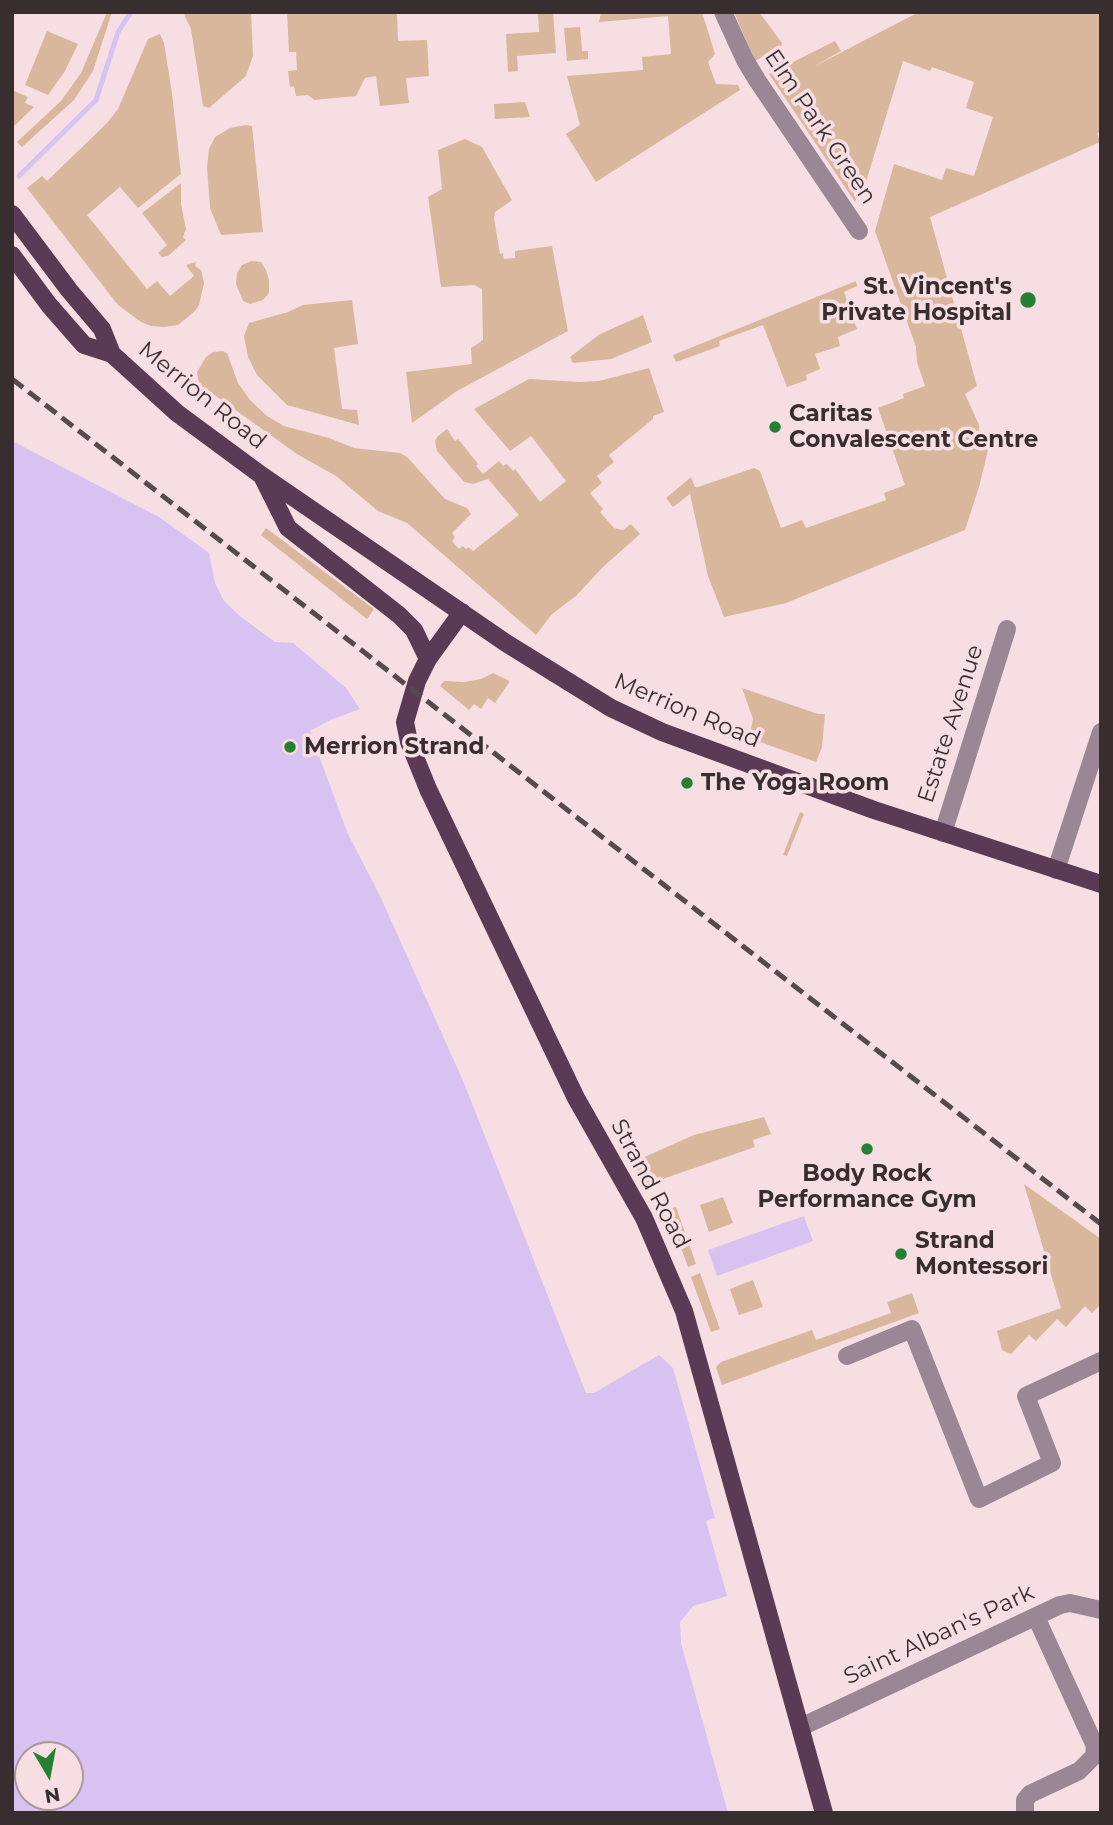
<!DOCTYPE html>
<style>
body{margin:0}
#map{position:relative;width:1113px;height:1825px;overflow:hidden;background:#f6dee3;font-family:Montserrat,sans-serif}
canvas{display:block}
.frame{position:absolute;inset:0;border:14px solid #382e30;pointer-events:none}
.north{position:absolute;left:14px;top:1741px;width:70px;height:70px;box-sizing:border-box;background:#f6dee3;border:2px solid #aa989b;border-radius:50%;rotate:170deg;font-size:19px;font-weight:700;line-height:28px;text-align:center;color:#382e30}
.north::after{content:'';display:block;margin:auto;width:24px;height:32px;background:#248133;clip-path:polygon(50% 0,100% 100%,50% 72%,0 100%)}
</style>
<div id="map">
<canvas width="1113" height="1825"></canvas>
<div class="frame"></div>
<div class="north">N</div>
</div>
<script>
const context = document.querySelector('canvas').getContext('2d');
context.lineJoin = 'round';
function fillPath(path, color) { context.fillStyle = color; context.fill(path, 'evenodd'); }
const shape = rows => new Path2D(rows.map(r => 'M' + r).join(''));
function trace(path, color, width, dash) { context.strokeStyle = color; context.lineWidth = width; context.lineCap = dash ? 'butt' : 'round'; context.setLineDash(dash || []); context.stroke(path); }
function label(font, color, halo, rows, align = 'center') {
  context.font = font + ' Montserrat,sans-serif'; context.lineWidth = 7; context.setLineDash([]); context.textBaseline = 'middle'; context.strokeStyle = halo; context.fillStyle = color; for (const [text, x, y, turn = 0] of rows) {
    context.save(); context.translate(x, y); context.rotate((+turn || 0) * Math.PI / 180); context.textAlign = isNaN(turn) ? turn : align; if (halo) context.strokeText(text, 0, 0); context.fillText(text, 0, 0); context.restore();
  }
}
const green = shape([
 [107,12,112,12,93,71,74,100,22,147,17,142,61,101,81,73],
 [183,12,251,12,253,56,246,76,209,108,203,106,191,29],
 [287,12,397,12,398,41,427,40,429,76,406,78,409,103,380,106,376,76,365,78,356,96,314,100,308,95,296,96,294,86,290,87,288,71,297,70,296,52,289,52],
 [538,12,553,12,556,53,517,56,518,71,508,72,506,34,539,32],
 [601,12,702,12,715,54,708,62,716,84,738,85,740,90,596,182,566,134,580,125,567,76,643,70,642,57,671,54,668,16,599,22],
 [734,12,759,12,782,43,781,47,755,61],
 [919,12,1101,12,1101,132,1097,133,1100,142,930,217,977,386,965,394,979,425,980,439,990,442,979,487,965,530,786,603,724,617,708,576,690,494,673,507,666,498,691,477,695,487,698,487,754,468,760,471,781,528,802,520,806,528,886,500,884,493,905,485,878,408,904,398,903,394,925,386,917,362,916,347,875,231,894,164,942,180,946,168,974,176,993,117,966,108,974,82,932,67,930,71,903,61,861,198,857,197,855,202,769,74,835,41,841,51,813,67],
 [580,27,582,51,588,51,588,59,567,61,564,28],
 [47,31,78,44,65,71,48,95,25,85],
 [160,34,164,43,172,93,181,174,138,208,120,187,87,215,147,289,157,281,170,296,194,276,186,265,196,262,195,266,201,270,204,283,199,305,195,311,178,325,164,327,151,326,141,322,118,305,27,188,42,176,47,181,107,123,118,109,148,39],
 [12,90,28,97,25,103,34,107,12,128],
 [525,102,530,117,495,119,494,104],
 [246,125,252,126,263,232,221,235,210,208,207,167,209,149,215,137,230,128],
 [465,139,482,147,512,200,495,212,494,218,500,254,503,253,504,259,515,258,515,251,552,246,568,331,457,391,412,423,406,372,472,364,471,348,483,340,482,289,474,285,441,287,428,197,442,189,438,150],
 [181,183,181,204,186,229,183,237,186,240,168,256,162,257,158,253,167,245,142,213],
 [251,261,261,262,266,270,269,280,269,293,263,300,250,304,243,301,236,284,237,273,242,265],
 [856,281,857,286,844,292,857,329,838,337,840,346,815,354,820,369,806,375,807,380,787,387,763,325,719,341,720,346,676,362,673,355],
 [352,300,358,344,334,348,342,409,357,410,359,425,287,405,257,375,248,357,244,336,249,323,288,312,303,305],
 [643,315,652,342,611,359,573,363,570,357,600,334],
 [223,351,227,353,238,383,250,400,267,416,284,426,329,438,354,448,400,453,407,457,445,499,467,508,471,514,452,533,455,537,452,541,459,549,463,546,466,549,469,547,473,551,519,515,488,479,473,484,464,482,437,451,435,441,437,437,447,429,455,441,458,439,478,464,476,466,483,474,499,461,503,466,507,464,513,471,515,469,540,502,566,481,531,436,510,451,474,409,529,379,580,382,599,381,649,368,664,412,653,416,653,419,609,455,614,462,597,476,602,483,590,493,603,509,600,512,614,528,623,530,631,524,640,534,603,567,576,596,552,614,536,635,407,523,378,511,336,476,297,454,199,384,197,372,206,357,213,352],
 [266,528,374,609,367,619,261,535],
 [493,673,510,681,495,703,488,698,481,709,474,704,469,710,440,686,444,681,464,682,481,679],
 [742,688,818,714,825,714,822,747,816,762,749,738,753,719],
 [800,812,804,814,787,856,783,855],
 [764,1117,771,1134,753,1140,755,1147,657,1181,644,1186,633,1162,694,1135],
 [1024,1184,1101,1239,1101,1304,1092,1313,1085,1306,1066,1327,1057,1319,1036,1341,1029,1335,1011,1354,1002,1350,997,1331,1061,1308],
 [723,1197,733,1223,709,1232,700,1205],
 [676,1207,696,1264,688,1267,667,1210],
 [700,1273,720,1329,711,1332,691,1277],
 [753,1280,763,1307,739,1315,730,1289],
 [912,1293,919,1313,722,1385,716,1367,721,1362,812,1330,816,1340,891,1313,887,1302]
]);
const water = shape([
 [12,441,159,517,209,553,215,583,224,601,241,617,275,642,293,643,346,688,360,709,330,720,310,731,347,832,380,896,464,1083,586,1393,594,1393,659,1355,673,1368,715,1518,706,1521,727,1596,693,1606,680,1622,681,1643,728,1813,12,1813],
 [28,1755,70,1755,70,1797,28,1797],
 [804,1216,813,1241,717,1276,708,1250]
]);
const stream = shape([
 [19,176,96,100,118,32,131,12]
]);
const minor = shape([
 [723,12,745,60,757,80,859,231],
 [943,833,1007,629],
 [1056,870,1101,732],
 [847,1356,912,1329,979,1499,1052,1463,1026,1396,1101,1361],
 [801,1727,1060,1605,1070,1603,1101,1610],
 [1025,1813,1025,1800,1030,1794,1079,1771,1094,1756,1095,1746,1036,1617]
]);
const major = shape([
 [12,214,69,290,102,329,112,354],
 [12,255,49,305,84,345,112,354,177,413,261,475,506,643,611,708,662,732,874,810,1101,884],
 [263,478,288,528,399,615,414,630,428,659],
 [462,612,428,659,417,681,405,722,409,742,428,789,576,1098,644,1218,684,1311,824,1813]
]);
const rail = shape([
 [12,379,1101,1224]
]);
const markers = [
 [1028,300,9,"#248133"],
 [775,427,7,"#248133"],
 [290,747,7,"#248133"],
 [687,783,7,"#248133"],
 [867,1149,7,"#248133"],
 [901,1254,7,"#248133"]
];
const streetNames = [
 ["Elm Park Green",820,127,56],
 ["Merrion Road",202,396,39],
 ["Merrion Road",687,711,23],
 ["Estate Avenue",951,724,-72],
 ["Strand Road",650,1184,62],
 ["Saint Alban's Park",939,1635,-25]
];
const poiNames = [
 ["St. Vincent's",1012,287,"right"],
 ["Private Hospital",1012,313,"right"],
 ["Caritas",789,414],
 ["Convalescent Centre",789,440],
 ["Merrion Strand",304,747],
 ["The Yoga Room",701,783],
 ["Body Rock",867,1174,"center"],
 ["Performance Gym",867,1200,"center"],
 ["Strand",915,1241],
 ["Montessori",915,1267]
];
fillPath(green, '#d9b79d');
fillPath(water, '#d7c2f2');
trace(stream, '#d7c2f2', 5);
trace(minor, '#9a8695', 18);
trace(major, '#5a3a54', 18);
trace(rail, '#574a4d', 5, [14, 7]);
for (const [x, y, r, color] of markers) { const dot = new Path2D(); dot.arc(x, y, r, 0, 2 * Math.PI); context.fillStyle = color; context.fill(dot); trace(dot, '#f6dee3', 2.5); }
label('23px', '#382e30', '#f6dee3', streetNames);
label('bold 23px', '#382e30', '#f6dee3', poiNames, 'left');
</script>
